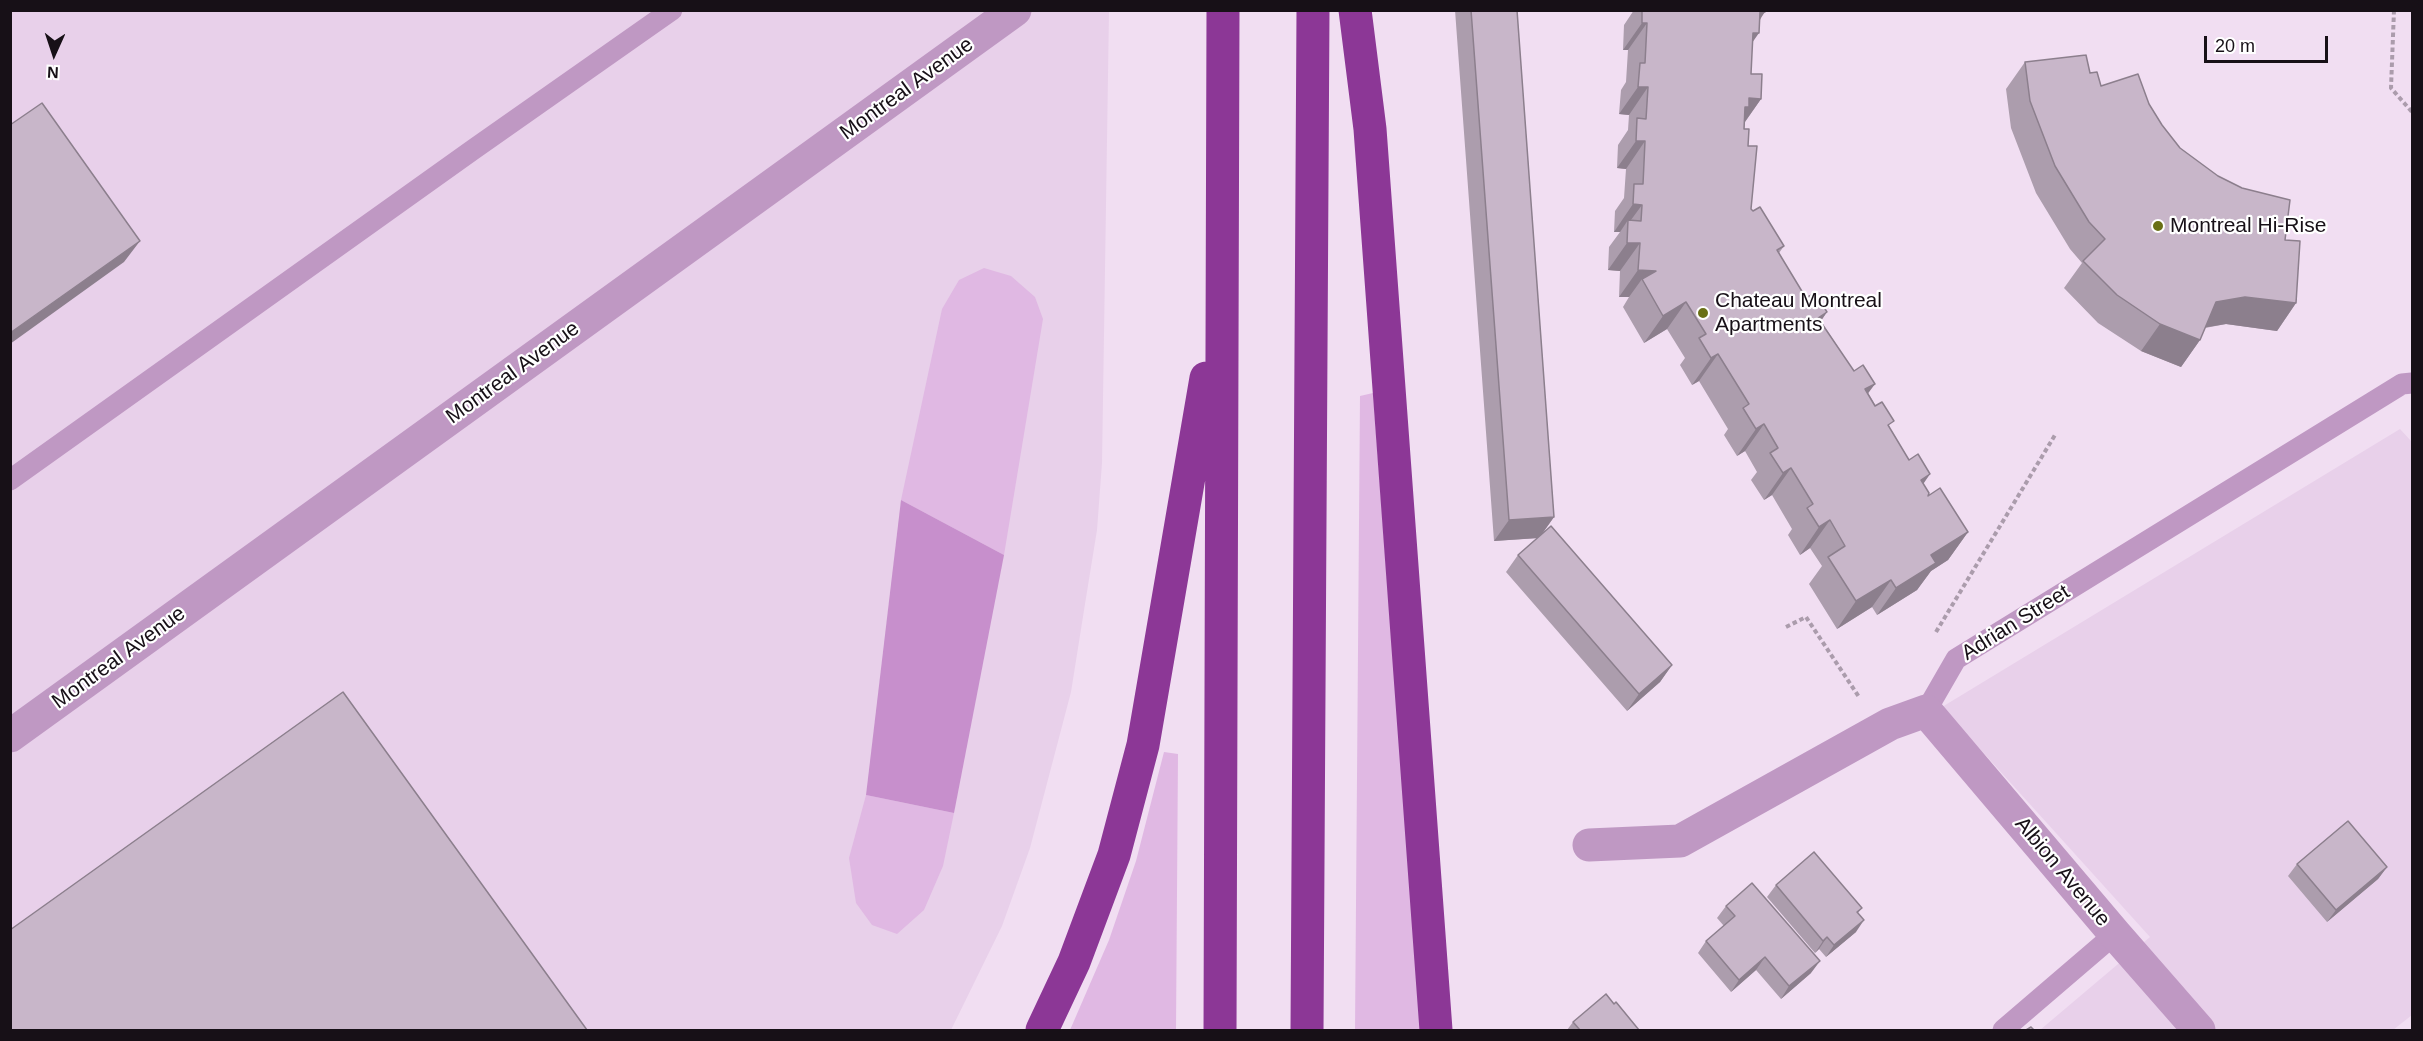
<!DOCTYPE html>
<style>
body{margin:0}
#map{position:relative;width:2423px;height:1041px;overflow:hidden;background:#f1def2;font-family:Arial,sans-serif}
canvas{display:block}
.frame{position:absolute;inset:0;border:12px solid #171017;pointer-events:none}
.north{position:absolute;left:24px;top:24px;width:60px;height:60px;-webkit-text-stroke:4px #fff;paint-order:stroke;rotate:183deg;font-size:16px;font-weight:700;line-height:24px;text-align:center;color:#171017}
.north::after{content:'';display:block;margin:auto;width:21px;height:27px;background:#171017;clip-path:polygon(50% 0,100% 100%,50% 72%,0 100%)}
.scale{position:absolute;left:2204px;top:36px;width:124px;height:27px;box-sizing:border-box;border:3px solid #171017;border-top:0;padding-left:8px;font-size:18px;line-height:21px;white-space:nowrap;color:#171017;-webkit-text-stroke:4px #fff;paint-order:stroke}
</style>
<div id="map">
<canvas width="2423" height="1041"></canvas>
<div class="frame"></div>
<div class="north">N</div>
<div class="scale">20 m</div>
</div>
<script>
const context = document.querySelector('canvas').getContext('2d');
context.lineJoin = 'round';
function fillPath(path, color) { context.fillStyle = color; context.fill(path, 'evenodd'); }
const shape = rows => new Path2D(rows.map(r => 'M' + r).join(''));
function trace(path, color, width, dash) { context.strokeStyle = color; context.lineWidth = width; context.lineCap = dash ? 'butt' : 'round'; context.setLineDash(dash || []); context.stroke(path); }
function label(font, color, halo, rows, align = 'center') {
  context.font = font + ' Arial,sans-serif'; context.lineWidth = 4.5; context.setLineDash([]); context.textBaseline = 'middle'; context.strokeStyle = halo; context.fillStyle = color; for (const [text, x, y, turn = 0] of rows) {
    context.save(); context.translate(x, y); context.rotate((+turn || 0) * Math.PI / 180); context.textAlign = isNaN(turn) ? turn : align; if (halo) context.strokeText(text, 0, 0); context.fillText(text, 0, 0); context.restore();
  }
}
const built = shape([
 [10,11,1109,11,1102,463,1097,530,1085,604,1071,692,1030,848,1002,926,951,1030,11,1030],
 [2400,429,2412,442,2412,1015,2393,1030,2040,1030,2150,937,1942,707]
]);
const green = shape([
 [984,268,1011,276,1035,297,1043,319,1004,555,901,500,942,309,959,280],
 [1373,393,1421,1030,1355,1030,1360,396],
 [1164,752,1178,754,1176,1030,1070,1030,1109,940,1136,861],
 [866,795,954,813,943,866,924,910,897,934,872,925,856,903,849,858]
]);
const water = shape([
 [901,500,1004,555,954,813,866,795]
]);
const path = shape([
 [2394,10,2391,88,2412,112],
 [1786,627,1806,617,1859,697],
 [1936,632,2055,435]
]);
const service = shape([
 [10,480,474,149,672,10],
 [1926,711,1956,659,2402,384,2412,383],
 [2003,1030,2115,934]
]);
const minor = shape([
 [10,736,1015,10],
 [1589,845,1680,841,1890,724,1926,711,2115,934,2199,1030]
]);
const motorway = shape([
 [1355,10,1370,129,1436,1030],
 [1042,1030,1074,962,1114,855,1143,745,1206,378],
 [1220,1030,1223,10],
 [1307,1030,1313,10]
]);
const wall = shape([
 [1455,10,1517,10,1554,517,1542,534,1672,665,1660,682,1627,711,1506,572,1518,555,1537,538,1494,541],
 [1634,10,1765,10,1760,20,1752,43,1751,74,1761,99,1745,122,1744,129,1748,146,1751,209,1784,246,1779,253,1806,298,1827,312,1821,321,1868,393,1909,460,1930,474,1923,483,1928,496,1968,532,1948,560,1931,571,1917,590,1877,615,1872,607,1837,629,1809,584,1822,566,1810,548,1800,555,1788,535,1792,529,1772,495,1764,500,1751,480,1757,472,1745,451,1737,456,1724,435,1728,429,1699,381,1692,385,1680,365,1685,358,1667,329,1644,343,1623,307,1629,297,1619,297,1620,271,1608,270,1609,247,1620,232,1614,232,1615,211,1624,198,1626,169,1617,168,1618,145,1628,130,1629,115,1619,114,1621,90,1626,82,1628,50,1623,50,1624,25],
 [2025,62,2090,73,2101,86,2149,104,2162,125,2180,148,2285,240,2296,303,2277,331,2226,324,2205,328,2200,340,2181,367,2141,351,2098,323,2064,288,2082,263,2070,249,2036,193,2011,128,2006,89],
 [2297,864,2387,867,2378,879,2327,922,2288,876],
 [1776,885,1862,908,1858,913,1856,932,1826,957,1819,949,1815,953,1767,897],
 [1726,906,1811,973,1781,999,1756,970,1731,992,1698,953,1706,941,1724,926,1717,918],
 [1573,1022,1639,1030,1567,1030]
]);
const shadedWall = shape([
 [1760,12,1765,12,1746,39],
 [1642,23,1647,23,1628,50,1623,50],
 [1753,33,1759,33,1740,60],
 [1638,87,1648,87,1629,115,1619,114],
 [1749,98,1761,99,1742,126,1736,126],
 [1636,141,1645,141,1626,169,1617,168],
 [1633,204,1642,205,1628,224,1628,220,1620,232,1614,232],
 [140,241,124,262,10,344,10,333],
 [1627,243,1640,243,1620,271,1608,270],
 [1638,270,1656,271,1642,279,1629,297,1619,297],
 [2245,297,2296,303,2277,331,2226,324,2196,329,2216,302],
 [1686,302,1667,329,1644,343,1663,316],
 [1827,312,1808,339,1818,318],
 [2160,324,2200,340,2181,367,2141,351],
 [1718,354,1699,381,1692,385,1711,358],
 [1875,384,1855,411,1865,389],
 [1764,424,1745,451,1737,456,1756,429],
 [1791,468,1772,495,1764,500,1783,473],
 [1930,474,1911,502,1921,480],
 [1554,517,1539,538,1494,541,1509,520],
 [1830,520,1810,548,1800,555,1819,527],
 [1968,532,1948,560,1931,571,1917,590,1877,615,1896,588,1931,555],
 [1891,580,1872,607,1837,629,1856,601],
 [1672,665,1660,682,1627,711,1639,694],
 [2387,867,2378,879,2327,922,2336,910],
 [1864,920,1856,932,1826,957,1834,945],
 [1827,937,1819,949,1815,953,1823,941],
 [1765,957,1756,970,1731,992,1739,980],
 [1820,961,1811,973,1781,999,1789,986]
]);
const building = shape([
 [1471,10,1517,10,1554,517,1509,520,1471,10],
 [1642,10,1765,10,1765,12,1760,12,1759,33,1753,33,1751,74,1762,74,1761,99,1749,98,1749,107,1745,107,1744,129,1749,129,1748,146,1757,146,1751,209,1753,211,1760,207,1784,246,1777,250,1806,298,1815,293,1827,312,1818,318,1854,371,1863,365,1875,384,1865,389,1875,406,1882,402,1894,421,1888,425,1909,460,1918,454,1930,474,1921,480,1929,493,1928,496,1940,488,1968,532,1931,555,1936,563,1896,588,1891,580,1856,601,1828,557,1845,546,1830,520,1819,527,1807,508,1813,504,1791,468,1783,473,1770,453,1778,448,1764,424,1756,429,1743,408,1749,404,1718,354,1711,358,1699,338,1706,334,1686,302,1663,316,1642,279,1656,271,1638,270,1640,243,1627,243,1628,220,1641,221,1642,205,1633,204,1634,184,1643,184,1645,141,1636,141,1637,118,1646,119,1648,87,1638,87,1640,63,1645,63,1647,23,1642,23,1642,10],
 [2086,55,2090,73,2097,72,2101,86,2138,74,2149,104,2162,125,2180,148,2218,176,2242,188,2290,200,2285,240,2300,241,2296,303,2245,297,2216,302,2200,340,2160,324,2117,295,2083,261,2105,239,2089,222,2055,166,2030,101,2025,62,2086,55],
 [42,103,140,241,10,333,10,125,42,103],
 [1551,526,1672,665,1639,694,1518,555,1551,526],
 [343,692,587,1030,10,1030,10,930,343,692],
 [2348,821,2387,867,2336,910,2297,864,2348,821],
 [1814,852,1862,908,1857,912,1864,920,1834,945,1827,937,1823,941,1776,885,1814,852],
 [1752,883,1820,961,1789,986,1765,957,1739,980,1706,941,1735,916,1726,906,1752,883],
 [1606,994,1614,1004,1616,1002,1639,1030,1580,1030,1573,1022,1606,994],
 [2031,1027,2034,1030,2026,1030,2031,1027]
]);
const markers = [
 [2158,226,6,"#696f15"],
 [1703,313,6,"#696f15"]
];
const streetNames = [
 ["Montreal Avenue",907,89,-36],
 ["Montreal Avenue",513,373,-36],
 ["Adrian Street",2016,623,-32],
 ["Montreal Avenue",119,658,-36],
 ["Albion Avenue",2062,872,50]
];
const poiNames = [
 ["Montreal Hi-Rise",2170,226],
 ["Chateau Montreal",1715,301],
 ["Apartments",1715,325]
];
fillPath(built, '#e8d0ea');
fillPath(green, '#e0b8e3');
fillPath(water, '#c78fcc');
trace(path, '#ab9cac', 4, [4.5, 3]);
trace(service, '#bf98c3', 21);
trace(minor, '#bf98c3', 33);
trace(motorway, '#8c3796', 33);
fillPath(wall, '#ac9dad');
fillPath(shadedWall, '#8c7f8d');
fillPath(building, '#c8b6c9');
trace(building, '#8c7f8d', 1.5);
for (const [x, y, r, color] of markers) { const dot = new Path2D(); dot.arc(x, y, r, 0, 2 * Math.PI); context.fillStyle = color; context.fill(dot); trace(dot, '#fff', 2); }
label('21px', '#171017', '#fff', streetNames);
label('21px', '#171017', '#fff', poiNames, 'left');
</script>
